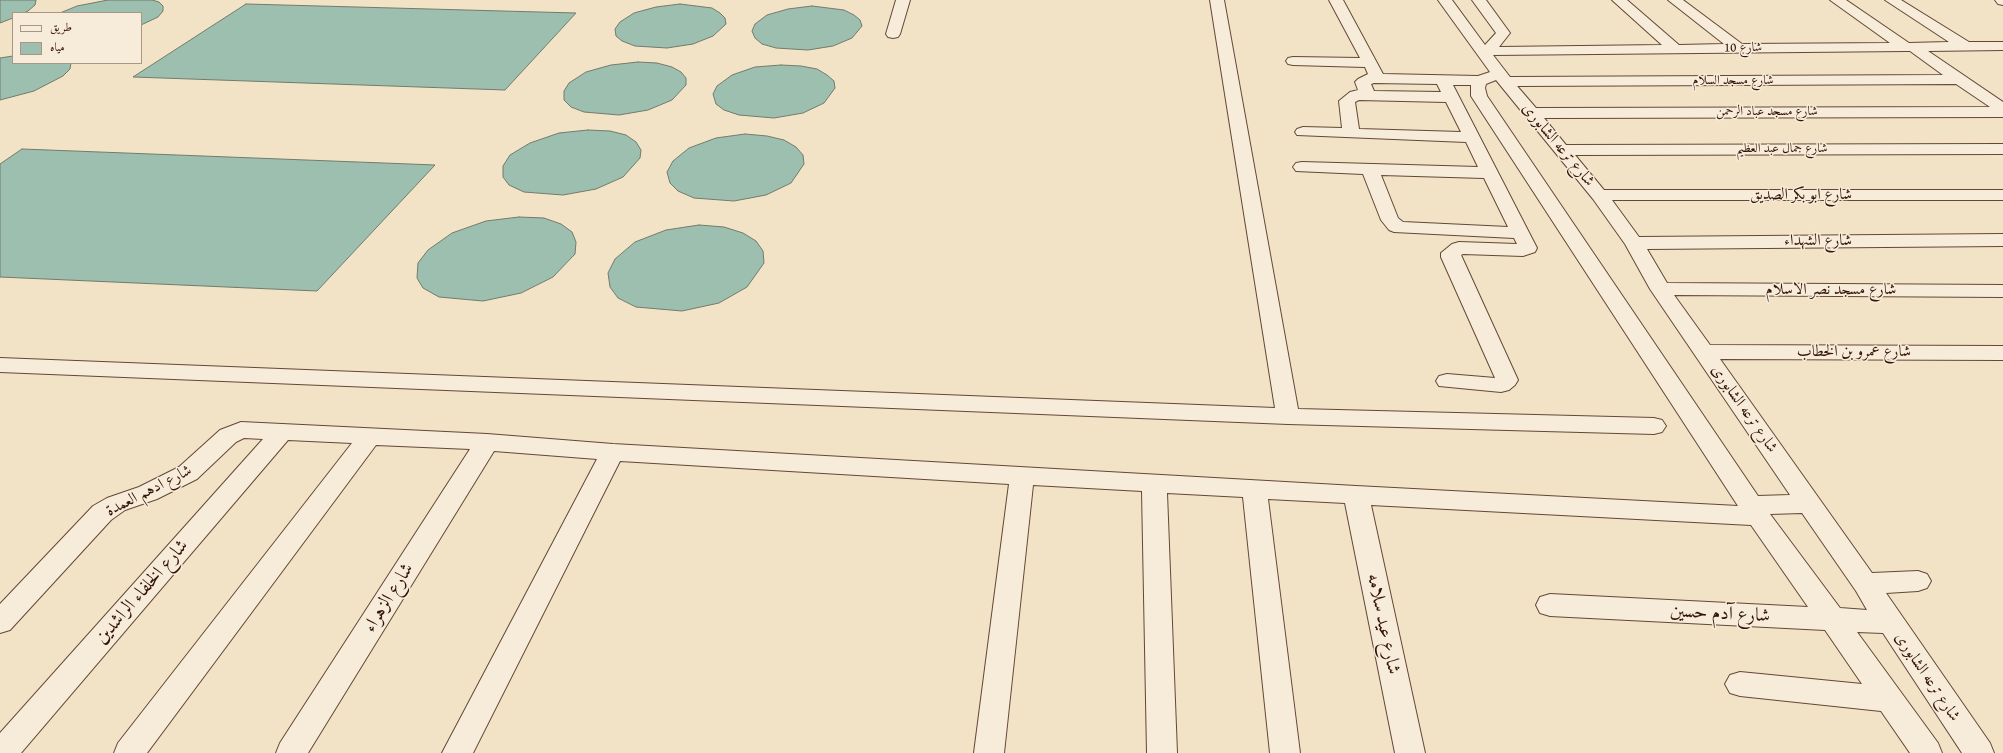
<!DOCTYPE html>
<meta charset="utf-8">
<style>
body{margin:0}
#map{position:relative;width:2003px;height:753px;overflow:hidden;background:#f2e2c6;font-family:"Gentium Book Plus",Amiri,serif}
canvas{display:block}
.legend{position:absolute;left:12px;top:12px;width:130px;height:52px;box-sizing:border-box;background:#f7ecda;border:1px solid #a99685;margin:0;padding:5px 7px;list-style:none;font-size:12px;color:#331406}
.legend li{display:flex;align-items:center;gap:8px;height:20px}
.legend b{width:20px;border:1px solid #a99685}
</style>
<div id="map">
<canvas width="2003" height="753"></canvas>
<ul class="legend">
<li><b style="height:5px;background:#f7ecda"></b>طريق</li>
<li><b style="height:11px;background:#9cbfaf"></b>مياه</li>
</ul>
</div>
<script>
const context = document.querySelector('canvas').getContext('2d');
context.lineJoin = 'round';
function fillPath(path, color) { context.fillStyle = color; context.fill(path, 'evenodd'); }
const shape = rows => new Path2D(rows.map(r => 'M' + r).join(''));
function trace(path, color, width, dash) { context.strokeStyle = color; context.lineWidth = width; context.lineCap = dash ? 'butt' : 'round'; context.setLineDash(dash || []); context.stroke(path); }
function label(font, color, halo, rows, align = 'center') {
  context.font = font + ' "Gentium Book Plus",Amiri,serif'; context.lineWidth = 3; context.setLineDash([]); context.textBaseline = 'middle'; context.strokeStyle = halo; context.fillStyle = color; for (const [text, x, y, turn = 0] of rows) {
    context.save(); context.translate(x, y); context.rotate((+turn || 0) * Math.PI / 180); context.textAlign = isNaN(turn) ? turn : align; if (halo) context.strokeText(text, 0, 0); context.fillText(text, 0, 0); context.restore();
  }
}
const water = shape([
 [0,0,36,0,35,5,28,11,24,13,13,13,13,18,0,23,0,0],
 [108,0,152,0,159,2,163,6,163,11,158,17,141,25,141,13,60,13,77,6,108,0],
 [246,4,576,13,505,90,133,77,246,4],
 [680,4,712,8,720,13,725,18,726,24,713,36,693,44,667,48,635,46,622,41,616,36,615,29,620,22,634,13,656,7,680,4],
 [812,6,844,10,854,15,860,20,862,26,852,38,833,46,808,50,776,48,762,44,755,38,752,31,755,24,767,15,788,9,812,6],
 [13,56,13,63,71,63,70,69,63,76,34,91,0,100,0,58,13,56],
 [638,62,657,63,672,67,681,72,686,78,686,85,672,100,648,110,619,115,584,112,571,107,564,100,564,91,569,83,586,72,611,65,638,62],
 [781,65,801,66,817,69,827,75,834,81,835,88,824,103,803,113,774,118,739,115,724,110,716,104,713,94,717,86,732,75,755,67,781,65],
 [588,130,610,131,626,135,636,142,641,150,640,158,623,177,596,189,563,195,524,192,509,185,503,177,503,166,510,155,530,143,559,133,588,130],
 [745,134,767,136,784,140,796,147,803,155,804,164,791,183,766,195,734,201,694,198,678,191,670,183,667,172,673,161,689,148,716,138,745,134],
 [22,149,435,165,317,291,0,277,0,164,22,149],
 [519,217,544,218,561,224,572,232,576,242,575,254,553,277,521,293,483,301,439,297,423,288,417,278,418,263,428,250,452,233,486,221,519,217],
 [699,225,724,227,743,233,756,241,763,251,764,263,747,287,719,303,682,311,636,307,618,298,610,287,608,273,615,259,635,242,666,230,699,225]
]);
const minor = shape([
 [896,0,910,0,900,34,898,37,893,38,888,37,886,34,896,0],
 [1210,0,1224,0,1298,409,1654,418,1662,420,1666,426,1662,432,1654,434,1288,424,0,372,0,358,1275,408,1210,0],
 [1329,0,1343,0,1383,74,1478,76,1490,72,1438,0,1452,0,1485,45,1496,33,1472,0,1486,0,1510,33,1499,47,1662,45,1612,0,1627,0,1679,45,1724,44,1668,0,1683,0,1742,44,1890,43,1830,0,1846,0,1909,43,1949,42,1885,0,1901,0,1969,42,2003,42,2003,50,1928,51,2003,102,2003,117,1544,118,1566,145,2003,144,2003,154,1575,155,1604,190,2003,190,2003,200,1612,200,1639,237,2003,234,2003,246,1647,249,1667,283,2003,285,2003,297,1674,295,1710,345,2003,346,2003,360,1720,359,1872,573,1918,571,1927,574,1931,581,1927,588,1918,591,1886,593,1990,743,1994,753,1962,753,1883,633,1857,632,1938,743,1942,753,1910,753,1881,711,1740,696,1730,693,1725,684,1730,675,1740,672,1862,684,1825,630,1550,616,1540,613,1536,605,1540,597,1550,594,1808,607,1751,525,1371,505,1425,753,1395,753,1345,503,1268,499,1300,753,1270,753,1243,497,1167,493,1177,753,1147,753,1142,491,1033,485,1004,753,974,753,1009,484,620,461,473,753,442,753,597,459,494,451,308,753,276,753,280,743,470,449,376,445,147,753,114,753,118,743,352,443,288,440,21,753,0,753,0,733,263,439,244,438,236,442,197,479,157,499,125,510,111,520,10,630,0,633,0,604,93,506,107,498,139,487,179,467,220,430,241,422,487,434,613,444,1356,486,1738,506,1471,96,1471,85,1453,85,1537,248,1535,252,1523,256,1463,254,1461,255,1518,380,1515,385,1509,390,1501,392,1439,386,1436,381,1439,376,1447,374,1495,378,1441,257,1441,253,1452,244,1459,242,1517,244,1514,238,1394,232,1389,230,1381,220,1363,174,1296,171,1293,167,1296,163,1302,162,1478,167,1466,142,1297,135,1295,132,1297,129,1303,127,1342,128,1339,101,1350,92,1358,90,1355,82,1358,79,1368,74,1365,67,1293,65,1288,64,1286,61,1288,58,1293,57,1360,58,1329,0],
 [1906,51,1910,51,1943,75,1510,77,1493,55,1906,51],
 [1496,80,1593,199,1625,244,1650,289,1790,495,1758,496,1487,96,1485,88,1486,84,1496,80],
 [1374,83,1437,84,1441,92,1374,91,1371,84,1374,83],
 [1956,84,1990,107,1536,108,1517,86,1956,84],
 [1359,100,1446,102,1461,132,1359,129,1355,102,1359,100],
 [1381,175,1484,178,1508,227,1403,222,1398,218,1381,175],
 [1802,513,1856,591,1867,610,1840,608,1770,514,1802,513],
 [1995,0,2003,0,2003,5,1998,4,1995,0]
]);
const farStreetnames = [
 ["شارع 10",1743,48,-1],
 ["شارع مسجد السلام",1733,81],
 ["شارع مسجد عباد الرحمن",1767,112],
 ["شارع جمال عبد العظيم",1782,149]
];
const streetNames = [
 ["شارع ترعه الشابورى",1558,145,50],
 ["شارع ابو بكر الصديق",1801,195],
 ["شارع الشهداء",1818,241],
 ["شارع مسجد نصر الاسلام",1831,290],
 ["شارع عمرو بن الخطاب",1854,352],
 ["شارع ترعه الشابورى",1744,409,55],
 ["شارع ادهم العمدة",149,491,-27],
 ["شارع ترعه الشابورى",1927,677,56]
];
const nearStreetnames = [
 ["شارع الخلفاء الراشدين",142,592,-49],
 ["شارع الزهراء",389,598,-58],
 ["شارع آدم حسين",1720,614,3],
 ["شارع عيد سلامه",1383,624,78]
];
fillPath(water, '#9cbfaf');
trace(water, '#727b6b', 1);
trace(minor, '#634836', 2);
fillPath(minor, '#f7ecda');
label('13px', '#331406', '#f7ecda', farStreetnames);
label('16px', '#331406', '#f7ecda', streetNames);
label('19px', '#331406', '#f7ecda', nearStreetnames);
</script>
